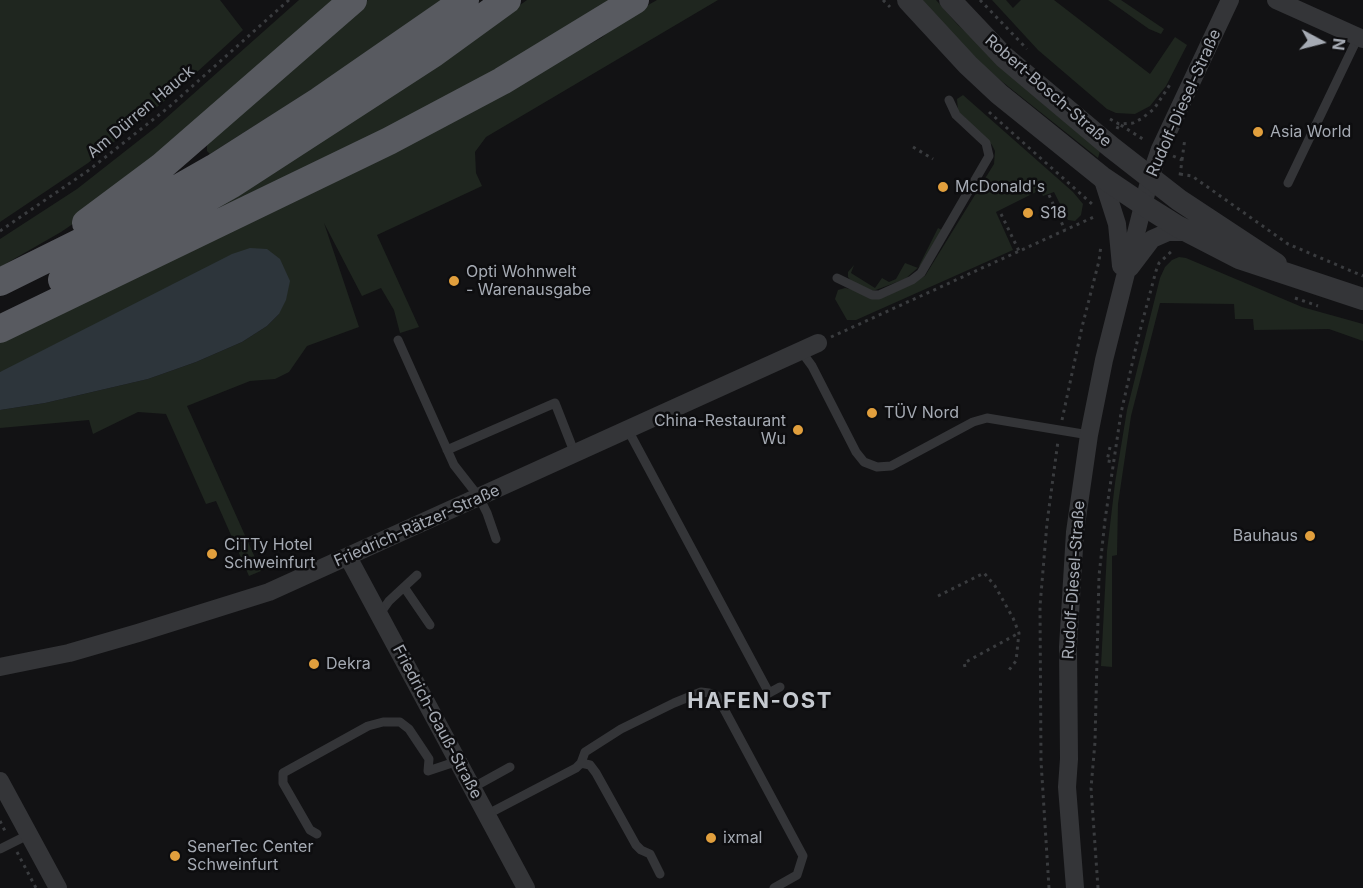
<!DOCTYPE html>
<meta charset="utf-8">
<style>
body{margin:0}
#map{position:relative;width:1363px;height:888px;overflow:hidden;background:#121214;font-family:Inter,sans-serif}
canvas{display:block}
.north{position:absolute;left:1291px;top:12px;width:60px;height:60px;-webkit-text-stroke:4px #0d0d0f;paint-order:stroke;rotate:97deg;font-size:16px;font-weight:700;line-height:24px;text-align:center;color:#a5aab3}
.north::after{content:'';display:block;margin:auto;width:21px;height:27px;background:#a5aab3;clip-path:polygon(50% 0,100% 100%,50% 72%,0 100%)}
</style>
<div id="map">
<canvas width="1363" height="888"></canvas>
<div class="north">N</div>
</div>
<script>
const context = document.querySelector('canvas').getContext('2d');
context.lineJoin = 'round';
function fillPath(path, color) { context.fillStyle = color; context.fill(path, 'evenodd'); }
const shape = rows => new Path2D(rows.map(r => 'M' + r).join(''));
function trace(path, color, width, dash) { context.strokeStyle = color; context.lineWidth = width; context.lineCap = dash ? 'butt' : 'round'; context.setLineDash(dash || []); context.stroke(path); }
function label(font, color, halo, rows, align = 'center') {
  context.font = font + ' Inter,sans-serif'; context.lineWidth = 5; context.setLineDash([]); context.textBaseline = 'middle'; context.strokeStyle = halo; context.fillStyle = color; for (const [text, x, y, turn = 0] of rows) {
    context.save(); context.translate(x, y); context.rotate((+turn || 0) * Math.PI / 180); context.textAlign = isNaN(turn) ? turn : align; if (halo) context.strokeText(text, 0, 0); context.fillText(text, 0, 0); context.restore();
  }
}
const green = shape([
 [0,0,220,0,243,30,173,94,88,163,0,222],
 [299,0,343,0,126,188,61,232,0,267,0,239,77,189,156,127],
 [368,0,446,0,397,35,210,154,207,151,207,143,210,140],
 [527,0,621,0,410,121,193,220,418,79],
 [657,0,718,0,486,137,475,152,476,173,482,186,377,235,419,327,400,333,394,310,381,288,362,296,324,223,359,327,307,346,289,372,275,379,250,381,187,406,261,571,249,576,216,501,206,504,166,414,138,412,93,434,89,420,0,428,0,410,45,403,148,379,196,362,242,342,267,326,279,314,0,372,0,338,586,46,601,38,629,16],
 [921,0,936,0,958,25,1101,148,1098,158,995,76,973,56],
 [992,0,1006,0,1013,8,1021,0,1054,0,1150,74,1175,37,1187,45,1166,86,1150,106,1135,114,1116,113,1107,109,1038,50],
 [1108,0,1121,0,1164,29,1161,34,1149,29],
 [963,95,1073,192,1083,204,1081,215,1075,221,1068,220,1054,192,1043,196,1040,190,996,212,1013,250,856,320,847,320,835,299,838,290,845,288,886,296,925,276,994,164,995,151,992,145,958,111,957,99],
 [938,228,942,230,921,265,905,279,873,291,851,281,848,277,848,272,854,265,851,273,875,288,882,278,889,282,896,279,905,263,918,268],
 [1179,257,1186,258,1302,307,1363,324,1363,341,1329,329,1254,330,1253,319,1235,319,1234,304,1160,303,1131,416,1118,504,1117,555,1112,556,1112,667,1101,666,1107,551,1115,483,1127,410,1160,278,1165,267,1172,260]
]);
const water = shape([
 [250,248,267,249,280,259,290,281,286,300,279,314,267,326,242,342,196,362,148,379,45,403,0,410,0,372,232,254]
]);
const path = shape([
 [883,0,890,7],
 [980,0,1027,49],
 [989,112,1093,205],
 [1110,119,1119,124,1133,123,1141,119,1154,109,1171,83],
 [1117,129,1119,124,1146,141],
 [913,147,933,159],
 [1173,156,1182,160,1180,176],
 [1182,160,1185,138],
 [1180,174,1192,176,1288,244,1363,276],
 [1049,195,1065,230],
 [1001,214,1019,251],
 [0,231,89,170,169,107,289,0],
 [1295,298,1318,306],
 [831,337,1096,216],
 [1062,420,1082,327,1099,261,1101,245],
 [1110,447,1107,461,1114,462],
 [938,596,984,573,995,586,1013,618,1019,633,1016,661,1009,670],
 [965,667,964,663,1019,633],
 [0,821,6,833],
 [17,852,36,888],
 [1049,888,1041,761,1040,606,1047,523,1058,441],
 [1098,888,1091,788,1095,742,1099,576,1105,520,1121,413,1138,338,1156,271,1159,263,1174,249]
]);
const service = shape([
 [1288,183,1358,37],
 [837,278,872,295,879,295,912,280,921,273,989,156,986,143,956,115,949,100],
 [398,340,454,465,479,497,487,513,496,539],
 [801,351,812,366,856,452,864,462,877,467,891,466,973,422,987,418,1089,435],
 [628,430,769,693,780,687],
 [447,450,555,403,575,454],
 [404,587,417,575],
 [379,615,389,601,404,587,430,625],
 [581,763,590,765,596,773,636,845,641,850,650,854,660,874],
 [472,788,510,767],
 [486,815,576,768,581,763,585,752,621,729,674,703,701,692,709,693,717,696,803,856,797,875,774,888],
 [317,834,310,830,283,783,283,773,368,726,383,722,400,722,409,729,429,759,428,771,458,761],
 [0,849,30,834]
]);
const minor = shape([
 [1276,0,1363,39],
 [1102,177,1117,224,1121,266],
 [1130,268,1152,239,1168,232,1189,232],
 [348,557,526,888],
 [0,667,69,653,138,633,269,592,818,343],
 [0,781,58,888],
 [1075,888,1067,787,1069,759,1068,647,1075,532,1089,435,1104,360,1150,178,1160,149,1230,0]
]);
const tertiary = shape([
 [908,0,968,65,999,94,1102,177,1142,204,1177,226,1239,258,1363,299],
 [950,0,1004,57,1111,147,1179,200,1276,264]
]);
const trunk = shape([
 [86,223,161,167,353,0],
 [62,280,232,184,434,53,507,0],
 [0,282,107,229,214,168,319,101,465,0],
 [0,329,389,141,502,81,635,0]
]);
const markers = [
 [1258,132,6,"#e19f3d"],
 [943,187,6,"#e19f3d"],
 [1028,213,6,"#e19f3d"],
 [454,281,6,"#e19f3d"],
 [872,413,6,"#e19f3d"],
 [798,430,6,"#e19f3d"],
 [1310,536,6,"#e19f3d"],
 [212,554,6,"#e19f3d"],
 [314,664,6,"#e19f3d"],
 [711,838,6,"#e19f3d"],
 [175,856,6,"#e19f3d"]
];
const streetNames = [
 ["Robert-Bosch-Straße",1048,91,41],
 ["Rudolf-Diesel-Straße",1184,103,-66],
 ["Am Dürren Hauck",141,112,-40],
 ["Friedrich-Rätzer-Straße",417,526,-24],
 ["Rudolf-Diesel-Straße",1074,580,-86],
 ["Friedrich-Gauß-Straße",437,722,62]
];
const poiNames = [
 ["Asia World",1270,132],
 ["McDonald's",955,187],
 ["S18",1040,213],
 ["Opti Wohnwelt",466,272],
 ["- Warenausgabe",466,290],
 ["TÜV Nord",884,413],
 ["China-Restaurant",786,421,"right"],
 ["Wu",786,439,"right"],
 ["Bauhaus",1298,536,"right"],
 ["CiTTy Hotel",224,545],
 ["Schweinfurt",224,563],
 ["Dekra",326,664],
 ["ixmal",723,838],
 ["SenerTec Center",187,847],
 ["Schweinfurt",187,865]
];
const districtNames = [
 ["HAFEN-OST",760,701]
];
fillPath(green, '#1f261f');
fillPath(water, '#2d353b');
trace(path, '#3a3c3f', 3, [3, 4.5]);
trace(service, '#343538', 9);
trace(minor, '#343538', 18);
trace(tertiary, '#343538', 22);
trace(trunk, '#585a60', 28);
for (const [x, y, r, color] of markers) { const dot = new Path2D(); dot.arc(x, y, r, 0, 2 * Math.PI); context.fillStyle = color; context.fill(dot); trace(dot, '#0d0d0f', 2); }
label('16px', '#a5aab3', '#0d0d0f', streetNames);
label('16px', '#a5aab3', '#0d0d0f', poiNames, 'left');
context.letterSpacing = '1.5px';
label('bold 22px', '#c5c9cf', '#0d0d0f', districtNames);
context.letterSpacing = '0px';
</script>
